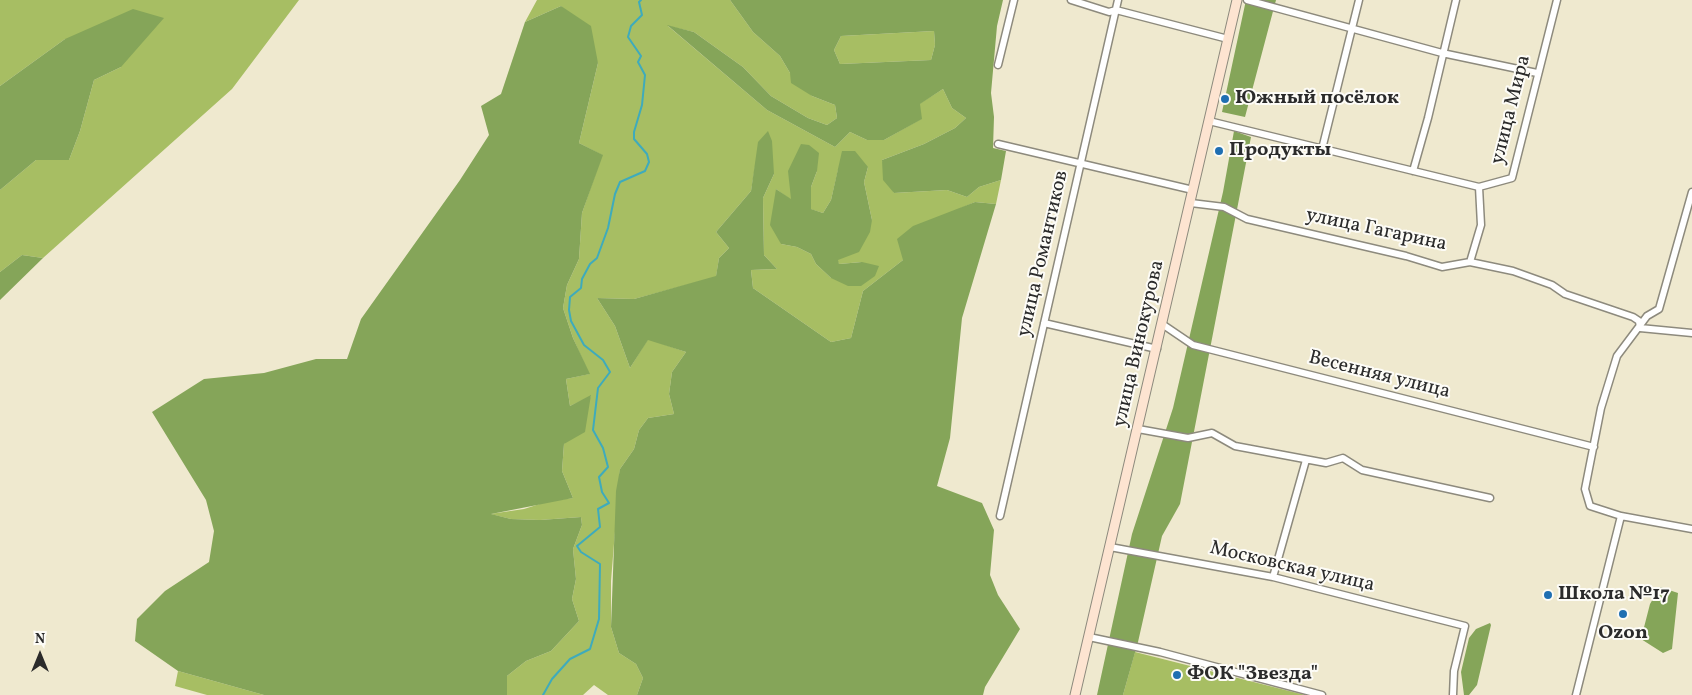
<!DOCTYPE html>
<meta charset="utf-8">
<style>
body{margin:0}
#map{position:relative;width:1692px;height:695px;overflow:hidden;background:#efe9cf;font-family:Vollkorn,serif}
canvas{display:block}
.north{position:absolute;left:15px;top:630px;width:50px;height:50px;-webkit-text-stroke:4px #fdfcf7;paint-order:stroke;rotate:0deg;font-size:14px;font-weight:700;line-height:20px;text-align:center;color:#2b2b2b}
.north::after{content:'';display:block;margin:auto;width:18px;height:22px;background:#2b2b2b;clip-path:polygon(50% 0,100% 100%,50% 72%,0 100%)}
</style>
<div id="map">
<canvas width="1692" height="695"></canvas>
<div class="north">N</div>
</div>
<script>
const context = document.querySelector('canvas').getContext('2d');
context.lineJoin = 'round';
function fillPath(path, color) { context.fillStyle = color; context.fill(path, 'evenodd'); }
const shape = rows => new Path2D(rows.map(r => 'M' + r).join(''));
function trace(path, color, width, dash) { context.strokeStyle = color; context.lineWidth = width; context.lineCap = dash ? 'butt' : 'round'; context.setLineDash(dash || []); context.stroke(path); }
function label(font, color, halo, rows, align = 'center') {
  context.font = font + ' Vollkorn,serif'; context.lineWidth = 4; context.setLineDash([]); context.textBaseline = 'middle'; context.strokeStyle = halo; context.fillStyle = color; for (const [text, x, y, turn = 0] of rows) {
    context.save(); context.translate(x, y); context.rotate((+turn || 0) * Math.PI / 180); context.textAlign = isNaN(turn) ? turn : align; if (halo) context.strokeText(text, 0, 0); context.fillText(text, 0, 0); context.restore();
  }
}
const green = shape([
 [0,0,299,0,232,89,43,258,22,255,0,272,0,190,36,160,69,160,80,131,94,80,121,67,65,39,0,86],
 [537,0,730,0,753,32,780,56,790,73,812,96,835,105,837,118,827,125,808,118,771,96,743,67,694,32,668,26,767,110,835,147,850,132,867,140,884,140,921,119,919,104,943,89,952,108,966,118,955,128,924,144,882,160,894,193,947,190,967,197,979,187,1001,180,996,204,975,202,945,215,903,260,863,291,851,338,831,342,753,288,751,270,777,269,764,255,763,198,774,174,755,167,751,191,716,232,729,248,719,258,716,277,634,299,597,298,615,326,630,368,648,339,686,352,672,372,669,394,674,414,648,418,639,430,634,449,620,469,611,581,611,627,619,653,636,664,643,678,637,695,608,695,594,685,583,695,507,695,507,676,526,661,551,651,579,621,572,599,576,579,573,549,582,525,581,517,540,520,511,519,490,514,524,509,549,501,573,498,562,471,564,444,591,396,570,406,566,379,589,374,573,338,563,308,567,285,579,259,582,213,602,155,579,143,598,63,561,6,525,22],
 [868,167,864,182,872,220,837,260,839,264,862,262,831,278,816,264,811,254,797,247,781,244,776,189,791,200,817,171,811,187,810,209,823,213,831,200,838,170],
 [934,31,935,45,931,60,840,64,834,50,841,36],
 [1135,652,1297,693,1306,695,1123,695],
 [178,671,264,695,207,695,175,686]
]);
const forest = shape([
 [730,0,1003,0,997,26,991,93,994,117,993,148,1006,151,1001,180,979,187,967,197,947,190,894,193,883,180,882,160,924,144,955,128,966,118,952,108,943,89,920,104,922,119,884,140,867,140,850,132,835,147,767,110,667,25,694,32,743,67,771,96,808,118,827,125,837,118,835,105,812,96,791,83,790,73,780,56,753,32],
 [934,31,935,45,931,60,840,64,834,50,841,36],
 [1246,0,1276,0,1245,117,1222,112],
 [561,6,591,26,598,63,579,143,603,155,582,213,579,259,567,285,563,308,573,338,590,374,566,379,570,406,591,395,585,432,564,444,562,471,573,498,491,514,511,519,540,520,581,517,582,525,573,549,576,579,572,599,579,621,551,651,526,661,507,676,507,695,264,695,178,671,135,641,137,619,165,591,209,562,214,531,206,500,152,412,204,379,264,373,316,359,347,359,361,319,460,180,489,135,481,106,501,94,525,22],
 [133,9,164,18,121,67,94,80,80,131,69,160,36,160,0,190,0,86,65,39],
 [768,131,772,141,774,174,763,198,764,255,777,269,751,270,753,288,831,342,851,338,863,291,903,260,897,239,913,226,975,202,996,204,962,318,950,438,937,486,982,503,994,530,990,575,998,595,1020,629,985,687,983,695,637,695,643,678,636,664,619,653,611,627,616,491,620,469,634,449,639,430,648,418,674,414,669,394,672,372,686,352,648,340,630,368,615,326,597,298,634,299,716,276,719,258,729,248,716,232,751,191,758,142],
 [1234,131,1251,137,1180,504,1162,536,1138,642,1123,695,1097,695,1132,534,1173,408,1223,192],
 [801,144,809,145,819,153,817,171,811,187,811,209,823,213,831,200,842,151,855,151,868,167,864,182,872,220,870,232,859,252,838,260,839,264,862,262,879,266,875,276,861,286,848,286,831,278,816,264,811,254,797,247,781,244,770,225,776,189,791,199,788,171],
 [22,255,43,258,0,300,0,272],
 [1660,587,1678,593,1672,649,1663,653,1641,639,1650,604],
 [1490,623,1491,625,1477,685,1469,695,1464,695,1461,672,1469,638,1476,629]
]);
const stream = shape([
 [543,695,552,679,570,659,590,649,599,619,600,564,581,552,577,546,600,527,598,509,609,503,602,492,599,477,608,467,603,448,593,430,598,388,610,372,603,360,584,345,571,321,569,310,570,297,581,288,582,279,590,264,597,258,608,228,615,194,620,182,645,171,649,162,647,154,634,139,634,132,642,105,645,75,638,62,641,56,628,37,631,26,642,15,639,2,641,0]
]);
const minor = shape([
 [1071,0,1109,12,1116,10,1228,39],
 [1247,0,1442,53,1537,73],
 [998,65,1014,0],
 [1209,121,1479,187],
 [998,144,1193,190],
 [1322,149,1359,0],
 [1413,171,1428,118,1456,0],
 [1191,203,1224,207,1247,219,1406,256,1442,267,1470,262,1513,271,1552,285,1565,294,1633,317,1639,321,1640,328,1692,333],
 [1470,262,1481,225,1479,187,1512,178,1557,0],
 [1044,323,1157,349],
 [1162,324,1193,345,1594,447],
 [1138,429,1188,438,1212,433,1235,446,1326,463,1343,458,1362,470,1490,498],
 [1000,516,1118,0],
 [1621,516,1692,529],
 [1110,547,1273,577,1465,626,1454,671,1453,695],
 [1273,577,1306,460],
 [1089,637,1160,652,1322,695],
 [1576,695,1621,516,1590,506,1585,489,1601,408,1617,356,1647,316,1659,309,1692,192]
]);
const secondary = shape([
 [1075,695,1237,0]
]);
const markers = [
 [1225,99,5,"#1f6fb2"],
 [1219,151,5,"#1f6fb2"],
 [1548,595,5,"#1f6fb2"],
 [1623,614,5,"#1f6fb2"],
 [1177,675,5,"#1f6fb2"]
];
const poiNames = [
 ["Южный посёлок",1235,99],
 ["Продукты",1229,151],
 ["Школа №17",1558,595],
 ["Ozon",1623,634,"center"],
 ["ФОК \"Звезда\"",1187,675]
];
const streetNames = [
 ["улица Мира",1512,110,-76],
 ["улица Гагарина",1376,231,12],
 ["улица Романтиков",1044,254,-77],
 ["улица Винокурова",1140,344,-77],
 ["Весенняя улица",1379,376,14],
 ["Московская улица",1292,568,13]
];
fillPath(green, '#a7be63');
fillPath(forest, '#85a559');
trace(stream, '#3eabbc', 2);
trace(minor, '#8d8a7d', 9);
trace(secondary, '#8d8a7d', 11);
trace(minor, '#fff', 6);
trace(secondary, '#fde4d1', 9);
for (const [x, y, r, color] of markers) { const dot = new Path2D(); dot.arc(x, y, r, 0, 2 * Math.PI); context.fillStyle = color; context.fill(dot); trace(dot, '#fdfcf7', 2); }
label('bold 20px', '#2b2b2b', '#fdfcf7', poiNames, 'left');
label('20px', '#2b2b2b', '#fdfcf7', streetNames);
</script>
